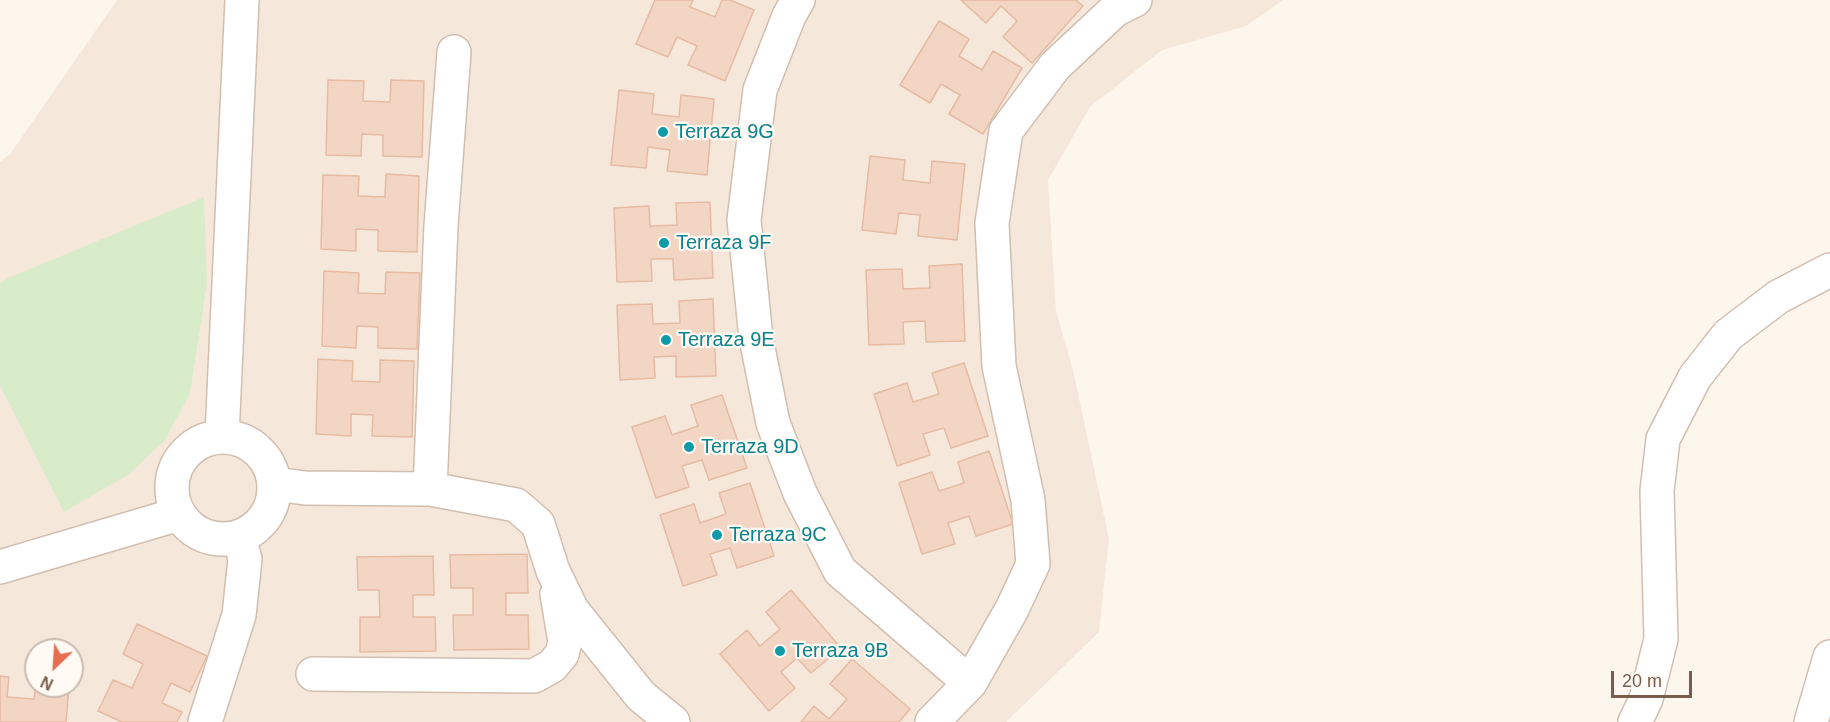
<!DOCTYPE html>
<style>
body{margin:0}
#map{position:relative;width:1830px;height:722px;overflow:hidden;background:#fdf6ec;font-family:Helvetica,sans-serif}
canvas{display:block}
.north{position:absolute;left:24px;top:638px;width:60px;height:60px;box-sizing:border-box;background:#fffaf3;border:2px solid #cabbb1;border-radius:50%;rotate:205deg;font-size:16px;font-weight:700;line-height:24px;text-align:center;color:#7a5c4d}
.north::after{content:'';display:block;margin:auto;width:21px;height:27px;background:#e76f51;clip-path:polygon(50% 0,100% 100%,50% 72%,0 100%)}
.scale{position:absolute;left:1611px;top:671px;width:81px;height:27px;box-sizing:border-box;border:3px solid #7a5c4d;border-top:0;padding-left:8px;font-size:18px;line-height:21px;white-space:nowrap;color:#7a5c4d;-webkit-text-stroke:4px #fffaf3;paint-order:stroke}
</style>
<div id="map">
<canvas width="1830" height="722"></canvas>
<div class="north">N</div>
<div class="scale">20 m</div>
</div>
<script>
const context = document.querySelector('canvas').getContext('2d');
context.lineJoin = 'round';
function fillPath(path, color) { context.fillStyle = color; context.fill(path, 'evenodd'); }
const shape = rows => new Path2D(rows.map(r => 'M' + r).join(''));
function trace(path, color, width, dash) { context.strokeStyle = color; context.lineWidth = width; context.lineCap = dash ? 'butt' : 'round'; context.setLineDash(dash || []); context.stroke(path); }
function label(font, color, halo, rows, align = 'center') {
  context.font = font + ' Helvetica,sans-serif'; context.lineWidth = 4.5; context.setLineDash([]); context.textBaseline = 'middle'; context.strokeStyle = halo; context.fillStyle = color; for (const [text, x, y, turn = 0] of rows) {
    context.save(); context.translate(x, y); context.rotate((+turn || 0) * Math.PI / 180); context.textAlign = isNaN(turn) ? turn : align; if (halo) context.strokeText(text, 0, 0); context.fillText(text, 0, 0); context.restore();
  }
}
const residential = shape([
 [117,0,1283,0,1246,26,1162,50,1090,107,1048,180,1056,311,1073,370,1109,539,1099,632,1006,722,0,722,0,162,10,154],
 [36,650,72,650,72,686,36,686]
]);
const green = shape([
 [204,197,207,283,190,393,165,440,129,474,64,512,0,385,0,283,8,278]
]);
const building = shape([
 [655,0,693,0,690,7,715,17,722,0,730,0,754,10,725,81,688,65,697,46,677,37,668,57,636,44,655,0],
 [961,0,1076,0,1083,6,1032,63,1003,37,1017,21,1001,6,986,23,961,0],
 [939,21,969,39,959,56,982,70,993,51,1022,68,983,134,949,114,960,95,941,84,930,103,900,85,939,21],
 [328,80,364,81,363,101,390,102,391,80,424,81,422,157,383,156,383,135,362,134,361,156,326,155,328,80],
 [619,90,654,94,652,114,679,117,681,95,714,99,707,175,667,171,670,150,648,147,646,168,611,165,619,90],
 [870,156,905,160,903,180,930,183,932,161,965,164,957,240,918,236,920,215,899,213,896,234,862,230,870,156],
 [386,174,419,176,417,252,378,251,378,230,356,229,356,251,321,249,323,175,359,176,358,196,385,197,386,174],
 [710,202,713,278,674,280,673,259,651,259,652,281,617,282,614,208,649,206,650,226,677,225,676,203,710,202],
 [962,264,965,341,926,342,925,321,903,322,904,344,869,345,866,270,902,269,903,289,930,288,929,266,962,264],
 [324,271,359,273,358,293,385,294,386,272,420,273,417,349,378,348,378,327,357,326,356,348,322,346,324,271],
 [713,299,716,376,676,377,676,356,654,357,655,378,620,380,617,305,652,304,653,324,680,323,679,301,713,299],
 [318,359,353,361,352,381,380,382,380,360,414,361,412,437,372,436,373,415,351,414,351,436,316,434,318,359],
 [964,363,988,436,951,448,944,428,923,434,930,455,897,466,874,394,907,383,913,402,939,394,932,373,964,363],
 [722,395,747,468,709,480,702,460,682,466,689,487,656,498,632,427,665,416,672,435,698,426,691,405,722,395],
 [989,451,1013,524,976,536,969,516,948,523,955,544,922,554,899,483,932,472,939,491,964,483,958,462,989,451],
 [750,483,774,556,737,568,730,548,710,554,717,575,683,586,660,515,694,504,700,523,726,514,719,493,750,483],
 [527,554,528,593,506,593,506,615,528,615,529,649,454,650,453,615,473,615,473,588,451,588,450,555,527,554],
 [433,556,434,595,413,595,413,617,435,617,436,651,360,652,360,617,380,617,379,590,358,590,357,557,433,556],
 [791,590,841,648,811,673,797,658,781,672,795,688,769,711,720,654,747,630,760,646,780,629,766,612,791,590],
 [137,624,207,656,190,692,171,683,162,703,182,712,177,722,122,722,98,711,113,680,132,688,143,664,123,654,137,624],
 [852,659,910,709,899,722,801,722,814,706,829,719,847,699,830,684,852,659],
 [0,676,9,677,7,697,34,699,36,683,36,686,69,686,66,722,0,722,0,676]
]);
const minor = shape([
 [798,0,789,16,760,90,744,220,756,338,773,423,800,493,840,571,970,683],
 [222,436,242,0],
 '172 488a51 51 0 1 1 102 0a51 51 0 1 1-102 0Z',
 [275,484,305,488,430,489,516,505,538,524,553,571,572,610,641,696,673,722],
 [430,489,441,226,454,52],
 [0,567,179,514],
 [313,674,534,676,552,666,562,654,565,642,557,594],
 [205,722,239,615,245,559,239,537],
 [932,722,970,683,1012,609,1033,564,1028,500,999,366,992,223,1006,131,1055,66,1115,10,1135,0],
 [1635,722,1646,699,1661,639,1657,491,1663,439,1695,377,1728,335,1778,297,1830,270],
 [1811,722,1830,657]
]);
const markers = [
 [663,132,6,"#0f9aa8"],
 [664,243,6,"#0f9aa8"],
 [666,340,6,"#0f9aa8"],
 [689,447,6,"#0f9aa8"],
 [717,535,6,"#0f9aa8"],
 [780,651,6,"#0f9aa8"]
];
const cultureNames = [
 ["Terraza 9G",675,132],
 ["Terraza 9F",676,243],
 ["Terraza 9E",678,340],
 ["Terraza 9D",701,447],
 ["Terraza 9C",729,535],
 ["Terraza 9B",792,651]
];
fillPath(residential, '#f5e8da');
fillPath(green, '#d8ecc9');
fillPath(building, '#f3d5c3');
trace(building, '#e6bba3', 1.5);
trace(minor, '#d1beb0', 36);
trace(minor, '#fff', 33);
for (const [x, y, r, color] of markers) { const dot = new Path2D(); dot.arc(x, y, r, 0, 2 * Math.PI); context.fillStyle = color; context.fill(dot); trace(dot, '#fffaf3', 2); }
label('20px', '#0d838f', '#fffaf3', cultureNames, 'left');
</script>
